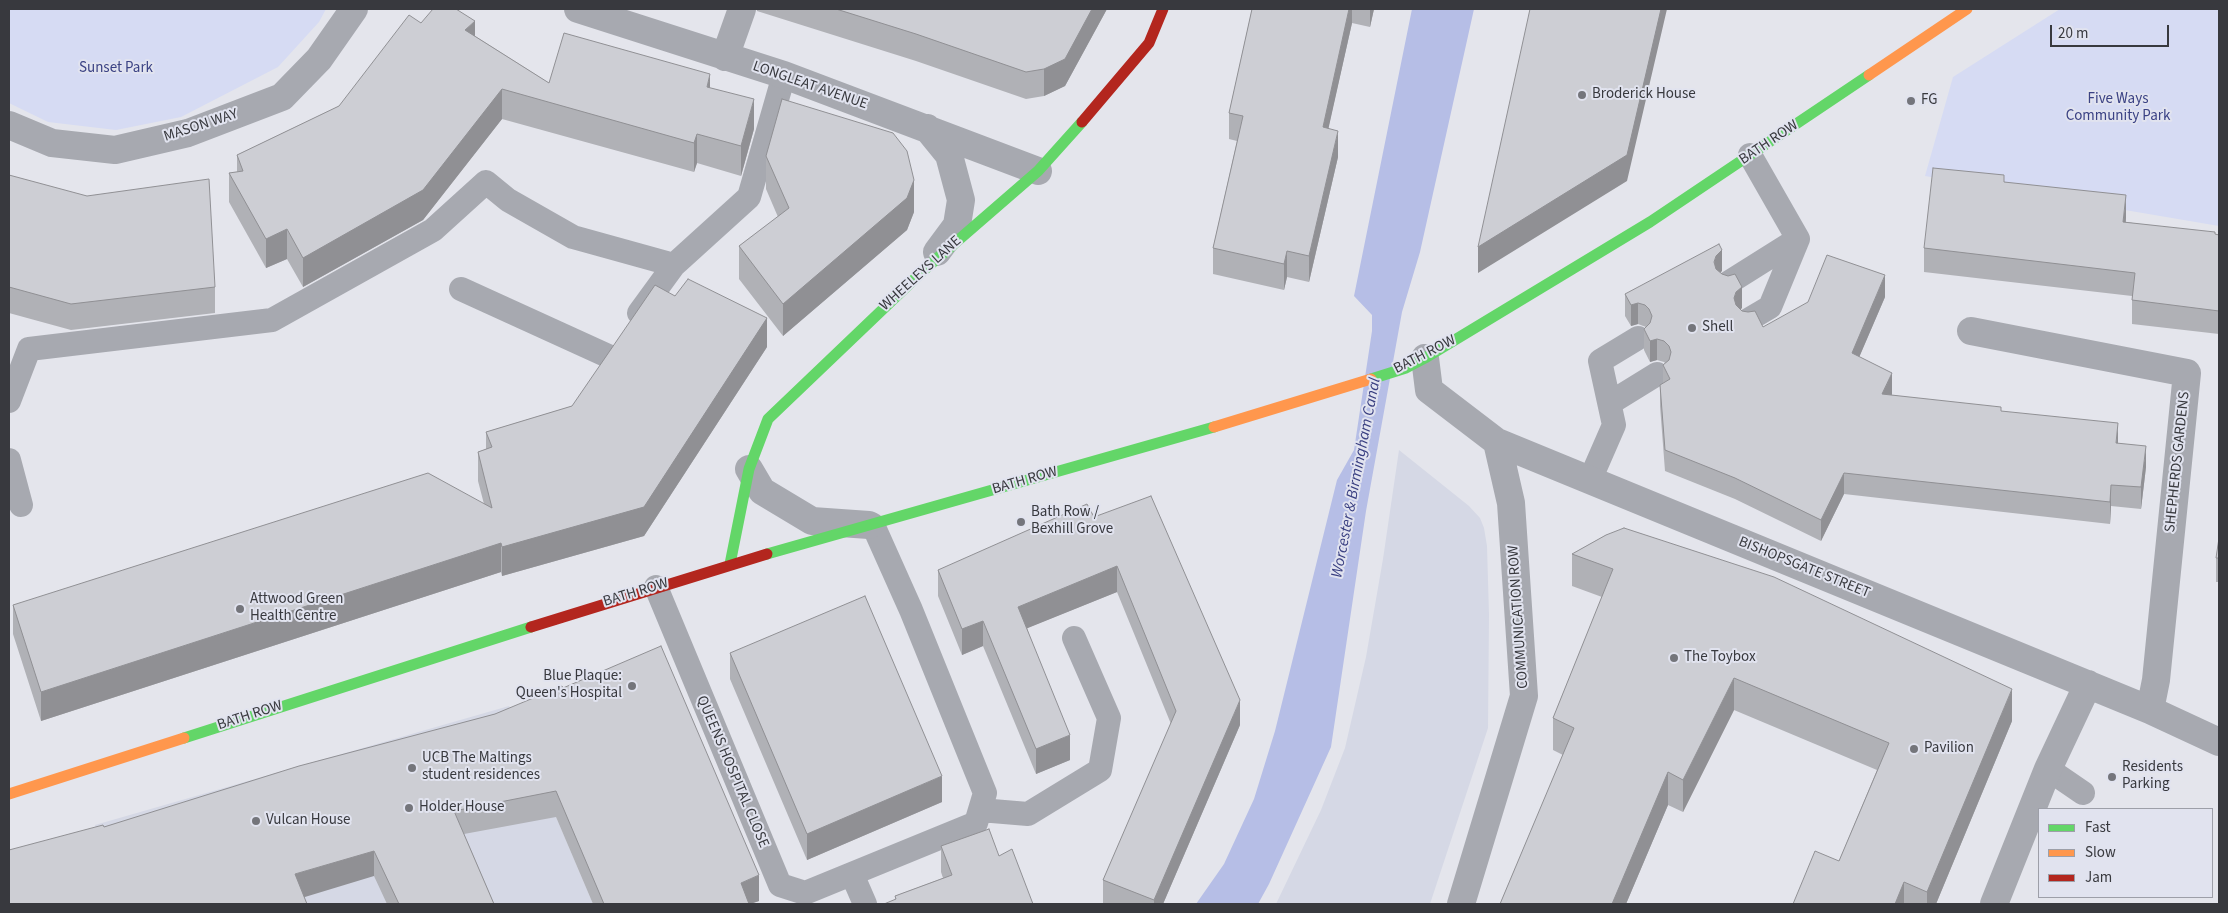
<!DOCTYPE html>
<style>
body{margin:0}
#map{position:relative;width:2228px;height:913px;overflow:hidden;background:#e4e5ec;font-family:"Source Sans 3",sans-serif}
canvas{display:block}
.frame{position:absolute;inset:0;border:10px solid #38393e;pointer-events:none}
.legend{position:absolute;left:2038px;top:808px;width:175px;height:90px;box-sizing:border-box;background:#e1e3ef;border:1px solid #9d9fa8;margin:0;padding:6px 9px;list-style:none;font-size:15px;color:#38393e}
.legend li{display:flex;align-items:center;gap:10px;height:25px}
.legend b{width:25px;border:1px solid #9d9fa8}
.scale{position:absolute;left:2050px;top:25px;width:119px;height:22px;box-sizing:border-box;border:2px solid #38393e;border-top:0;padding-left:6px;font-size:15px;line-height:18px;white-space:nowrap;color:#38393e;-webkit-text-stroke:4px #e1e3ef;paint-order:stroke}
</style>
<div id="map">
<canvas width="2228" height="913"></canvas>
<div class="frame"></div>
<ul class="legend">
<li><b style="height:6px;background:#63d668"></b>Fast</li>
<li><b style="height:6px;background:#ff974d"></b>Slow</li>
<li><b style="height:6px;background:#b3261e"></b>Jam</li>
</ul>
<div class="scale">20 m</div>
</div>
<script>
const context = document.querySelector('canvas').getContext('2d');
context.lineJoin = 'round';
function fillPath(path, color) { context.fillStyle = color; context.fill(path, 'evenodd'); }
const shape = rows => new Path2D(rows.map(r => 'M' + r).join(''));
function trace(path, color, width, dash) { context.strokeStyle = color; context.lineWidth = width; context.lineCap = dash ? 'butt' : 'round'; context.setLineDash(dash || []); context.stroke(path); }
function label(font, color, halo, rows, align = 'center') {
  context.font = font + ' "Source Sans 3",sans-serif'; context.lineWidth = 4; context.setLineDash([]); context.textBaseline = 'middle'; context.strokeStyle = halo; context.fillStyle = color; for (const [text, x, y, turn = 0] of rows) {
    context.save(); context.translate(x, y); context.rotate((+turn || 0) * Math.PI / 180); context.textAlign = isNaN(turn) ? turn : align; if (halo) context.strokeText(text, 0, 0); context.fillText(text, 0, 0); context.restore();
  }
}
const built = shape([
 [1399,450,1469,506,1480,518,1484,528,1487,546,1489,615,1488,728,1430,904,1276,904,1321,810,1345,748,1366,657,1383,559],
 [509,706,593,904,119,904,95,825]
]);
const green = shape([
 [9,9,326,9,319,22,278,67,181,117,116,130,48,122,9,103],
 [2060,9,2219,9,2219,226,1925,176,1953,77]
]);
const water = shape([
 [1412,9,1474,9,1420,252,1402,312,1366,511,1331,747,1269,884,1258,904,1196,904,1224,864,1254,799,1275,731,1337,480,1354,450,1372,331,1372,315,1354,296]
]);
const lane = shape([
 [1728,283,1798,239,1750,155],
 [461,289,608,356],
 [639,313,674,265,749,197,784,75],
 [1748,320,1770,307,1798,239],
 [9,401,29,349,272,320,433,230,486,182,508,200,573,237,674,265],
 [1610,403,1657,374],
 [9,460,21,505],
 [1590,480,1614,425,1600,361,1638,338],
 [656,587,780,885,805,893,976,823,985,793,911,610,873,525],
 [2048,769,2083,793],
 [980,810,1028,814,1100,770,1109,718,1074,638],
 [852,874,865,904]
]);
const street = shape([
 [578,9,784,75,1038,171],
 [725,57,742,9],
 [9,125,52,143,115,150,188,133,282,97,319,59,354,9],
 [927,128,949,155,961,200,957,225,937,252],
 [1971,331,2187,373,2156,680,2150,710],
 [1425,358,1429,390,1497,442,2150,710,2219,742],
 [749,469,762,491,812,521,869,525],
 [1461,904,1524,696,1511,503,1497,442],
 [1994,904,2048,769,2088,684]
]);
const fast = shape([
 [1371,379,1406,368,1425,358,1650,222,1869,75],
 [767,554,1214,427],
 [730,564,749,469,768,419,925,269,1038,171,1082,122],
 [184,738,531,627]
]);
const slow = shape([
 [1869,75,1967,9],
 [1214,427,1371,379],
 [9,794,184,738]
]);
const jam = shape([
 [1082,122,1149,43,1163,9],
 [531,627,767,554]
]);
const wall = shape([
 [757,9,1107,9,1065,86,1044,96,1026,99,916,61,757,11],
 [1252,9,1374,9,1370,27,1352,23,1328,129,1338,157,1309,282,1287,277,1284,290,1213,274,1213,248,1237,141,1229,139,1229,113],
 [421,23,475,36,549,83,710,88,754,129,741,176,697,163,694,172,502,119,423,220,303,287,287,259,266,268,229,202,229,173,237,172,237,155,339,106],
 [766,156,914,212,907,230,783,336,739,279,739,246,778,217,766,189],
 [9,175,215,287,215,313,71,330,9,313],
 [2004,182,2126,218,2126,222,2219,235,2219,334,2132,324,2132,296,1924,272,1924,248],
 [1722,271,1720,272,1742,308,1740,309,1763,327,1885,297,1859,357,1892,394,1892,395,2001,411,2118,443,2146,467,2141,509,2111,506,2110,524,1844,494,1821,541,1735,499,1665,471,1660,406,1660,385,1663,383,1663,365,1665,363,1664,362,1657,360,1650,362,1644,350,1644,329,1646,327,1638,324,1631,326,1625,316,1625,294],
 [767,347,644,536,502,576,501,572,41,721,13,634,13,605,484,504,478,481,478,452,486,449,486,432],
 [1094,517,1240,725,1163,904,1103,904,1103,880,1171,724,1117,592,1027,628,1070,760,1036,774,983,646,962,655,938,596,938,570],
 [1606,535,2012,721,1936,904,1793,904,1839,861,1877,770,1734,710,1683,812,1668,805,1626,904,1500,904,1563,755,1553,750,1553,718,1602,597,1572,586,1572,554],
 [2219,538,2219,582,2216,582,2216,558],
 [730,653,942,802,807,860,730,679],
 [563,688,759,901,750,904,593,904,556,817,464,834,494,904,387,904,374,876,104,827,495,714],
 [941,846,999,856,895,899,895,896,943,878,941,872]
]);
const shadedWall = shape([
 [1092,9,1107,9,1065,86,1044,96,1044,69],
 [1349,9,1352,9,1352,23,1323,153,1323,127],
 [1370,9,1374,9,1370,27],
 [1661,9,1667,9,1627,181,1478,273,1478,247],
 [475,21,475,50,465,30],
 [710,74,710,103,707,87],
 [502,89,502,119,423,220,303,287,303,258],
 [754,99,754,129,741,176,741,146],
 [1338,131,1338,157,1309,282,1309,256],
 [697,134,697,163,694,172,694,143],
 [914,180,914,212,907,230,783,336,783,304],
 [2126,195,2126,218,2123,245,2123,222],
 [287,229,287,259,266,268,266,239],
 [1722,250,1722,271,1716,277,1714,262,1716,256],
 [1287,251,1287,277,1284,290,1284,264],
 [1885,275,1885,297,1852,374,1852,353],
 [1742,287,1742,308,1736,314,1734,298,1736,292],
 [1638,303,1638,324,1631,326,1631,305],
 [767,318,767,347,644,536,502,576,502,547],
 [1657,339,1657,360,1650,362,1650,341],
 [1892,373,1892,394,1882,415,1882,394],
 [2118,423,2118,444,2116,443],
 [2146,446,2146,467,2141,509,2141,487],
 [1844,473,1844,494,1821,541,1821,520],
 [2111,485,2111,506,2110,524,2110,502],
 [501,543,501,572,41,721,41,692],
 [1117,566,1117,592,1018,632,1018,607],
 [983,621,983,646,962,655,962,629],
 [1734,678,1734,710,1683,812,1683,780],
 [2012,689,2012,721,1936,904,1927,904,1927,892],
 [1240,700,1240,725,1163,904,1154,904,1154,900],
 [1070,735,1070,760,1036,774,1036,749],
 [1668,772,1668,805,1626,904,1612,904],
 [942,776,942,802,807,860,807,834],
 [374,851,374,876,295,900,295,874],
 [759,875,759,901,750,904,741,904,741,883],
 [1904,882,1904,904,1895,904]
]);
const building = shape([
 [433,9,456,9,475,21,465,30,549,83,564,33,710,74,707,87,754,99,741,146,697,134,694,143,502,89,423,190,303,258,287,229,266,239,229,173,243,171,237,155,339,106,409,15,421,23,433,9],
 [836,9,1092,9,1065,59,1044,69,1026,72,916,34,836,9],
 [1252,9,1349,9,1323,127,1338,131,1309,256,1287,251,1284,264,1213,248,1243,116,1229,113,1252,9],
 [1530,9,1661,9,1627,155,1478,247,1530,9],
 [782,99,893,133,907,151,914,180,907,198,783,304,739,246,789,208,766,156,782,99],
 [1933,168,2004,175,2004,182,2126,195,2123,222,2215,232,2215,234,2219,235,2219,311,2132,300,2135,273,1924,248,1933,168],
 [9,175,87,196,209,179,215,287,71,304,9,287,9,175],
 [1719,244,1722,250,1716,256,1714,262,1716,269,1722,274,1728,276,1735,274,1742,287,1736,292,1734,298,1736,305,1742,311,1748,312,1755,311,1763,327,1808,302,1827,255,1885,275,1852,353,1892,373,1882,394,2001,407,2001,411,2118,423,2116,443,2146,446,2141,487,2111,485,2110,502,1844,473,1821,520,1735,478,1665,450,1660,385,1670,379,1663,365,1669,360,1671,352,1669,346,1664,341,1657,339,1650,341,1644,329,1650,323,1652,316,1649,309,1645,305,1638,303,1631,305,1625,294,1719,244],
 [688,279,767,318,644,507,502,547,501,543,41,692,13,605,428,473,492,508,478,452,492,447,486,432,572,406,655,285,675,296,688,279],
 [1151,496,1240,700,1154,900,1103,880,1176,711,1117,566,1018,607,1070,735,1036,749,983,621,962,629,938,570,1087,504,1094,517,1151,496],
 [1624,528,1774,577,2012,689,1927,892,1904,882,1895,904,1793,904,1815,851,1839,861,1889,743,1734,678,1683,780,1668,772,1612,904,1500,904,1574,728,1553,718,1613,569,1572,554,1606,535,1624,528],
 [2219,538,2219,558,2216,558,2219,538],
 [865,596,942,776,807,834,730,653,865,596],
 [661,646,759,875,741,883,749,904,604,904,556,791,454,811,494,904,399,904,374,851,295,874,307,904,9,904,9,850,103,825,104,827,299,766,495,714,562,686,563,688,661,646],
 [989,829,999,856,1012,849,1033,904,884,904,896,899,895,896,952,875,941,846,989,829]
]);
const markers = [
 [1582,95,5,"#74757b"],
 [1911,101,5,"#74757b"],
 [1692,328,5,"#74757b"],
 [1021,522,5,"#74757b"],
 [240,609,5,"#74757b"],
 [1674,658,5,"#74757b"],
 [632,686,5,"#74757b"],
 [1914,749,5,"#74757b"],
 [412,768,5,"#74757b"],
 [2112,777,5,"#74757b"],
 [409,808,5,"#74757b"],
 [256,821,5,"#74757b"]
];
const parkNames = [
 ["Sunset Park",116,69],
 ["Five Ways",2118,100],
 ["Community Park",2118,117]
];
const streetNames = [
 ["LONGLEAT AVENUE",810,86,19],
 ["MASON WAY",201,126,-18],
 ["BATH ROW",1769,143,-34],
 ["WHEELEYS LANE",921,274,-42],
 ["BATH ROW",1425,355,-27],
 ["SHEPHERDS GARDENS",2178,462,-84],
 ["BATH ROW",1025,481,-16],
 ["BISHOPSGATE STREET",1804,568,22],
 ["BATH ROW",636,593,-17],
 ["COMMUNICATION ROW",1519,617,-94],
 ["BATH ROW",250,716,-18],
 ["QUEENS HOSPITAL CLOSE",732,772,67]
];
const poiNames = [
 ["Broderick House",1592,95],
 ["FG",1921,101],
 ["Shell",1702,328],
 ["Bath Row /",1031,513],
 ["Bexhill Grove",1031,530],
 ["Attwood Green",250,600],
 ["Health Centre",250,617],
 ["The Toybox",1684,658],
 ["Blue Plaque:",622,677,"right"],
 ["Queen's Hospital",622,694,"right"],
 ["Pavilion",1924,749],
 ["UCB The Maltings",422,759],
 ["student residences",422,776],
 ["Residents",2122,768],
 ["Parking",2122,785],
 ["Holder House",419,808],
 ["Vulcan House",266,821]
];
const waterNames = [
 ["Worcester & Birmingham Canal",1357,478,-79]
];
fillPath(built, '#d5d8e5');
fillPath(green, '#d6dbf3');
fillPath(water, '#b6bee6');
trace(lane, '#a7a9b0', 24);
trace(street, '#a7a9b0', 28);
trace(fast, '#63d668', 11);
trace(slow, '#ff974d', 11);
trace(jam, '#b3261e', 11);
fillPath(wall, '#b0b1b6');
fillPath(shadedWall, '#909094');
fillPath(building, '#cdced4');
trace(building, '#909094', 1);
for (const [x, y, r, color] of markers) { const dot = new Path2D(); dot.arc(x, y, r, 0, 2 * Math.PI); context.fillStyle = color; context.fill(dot); trace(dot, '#e1e3ef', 2); }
label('15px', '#3b4284', '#e1e3ef', parkNames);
label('15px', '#38393e', '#e1e3ef', streetNames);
label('15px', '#38393e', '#e1e3ef', poiNames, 'left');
label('italic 16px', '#393f81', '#e1e3ef', waterNames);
</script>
